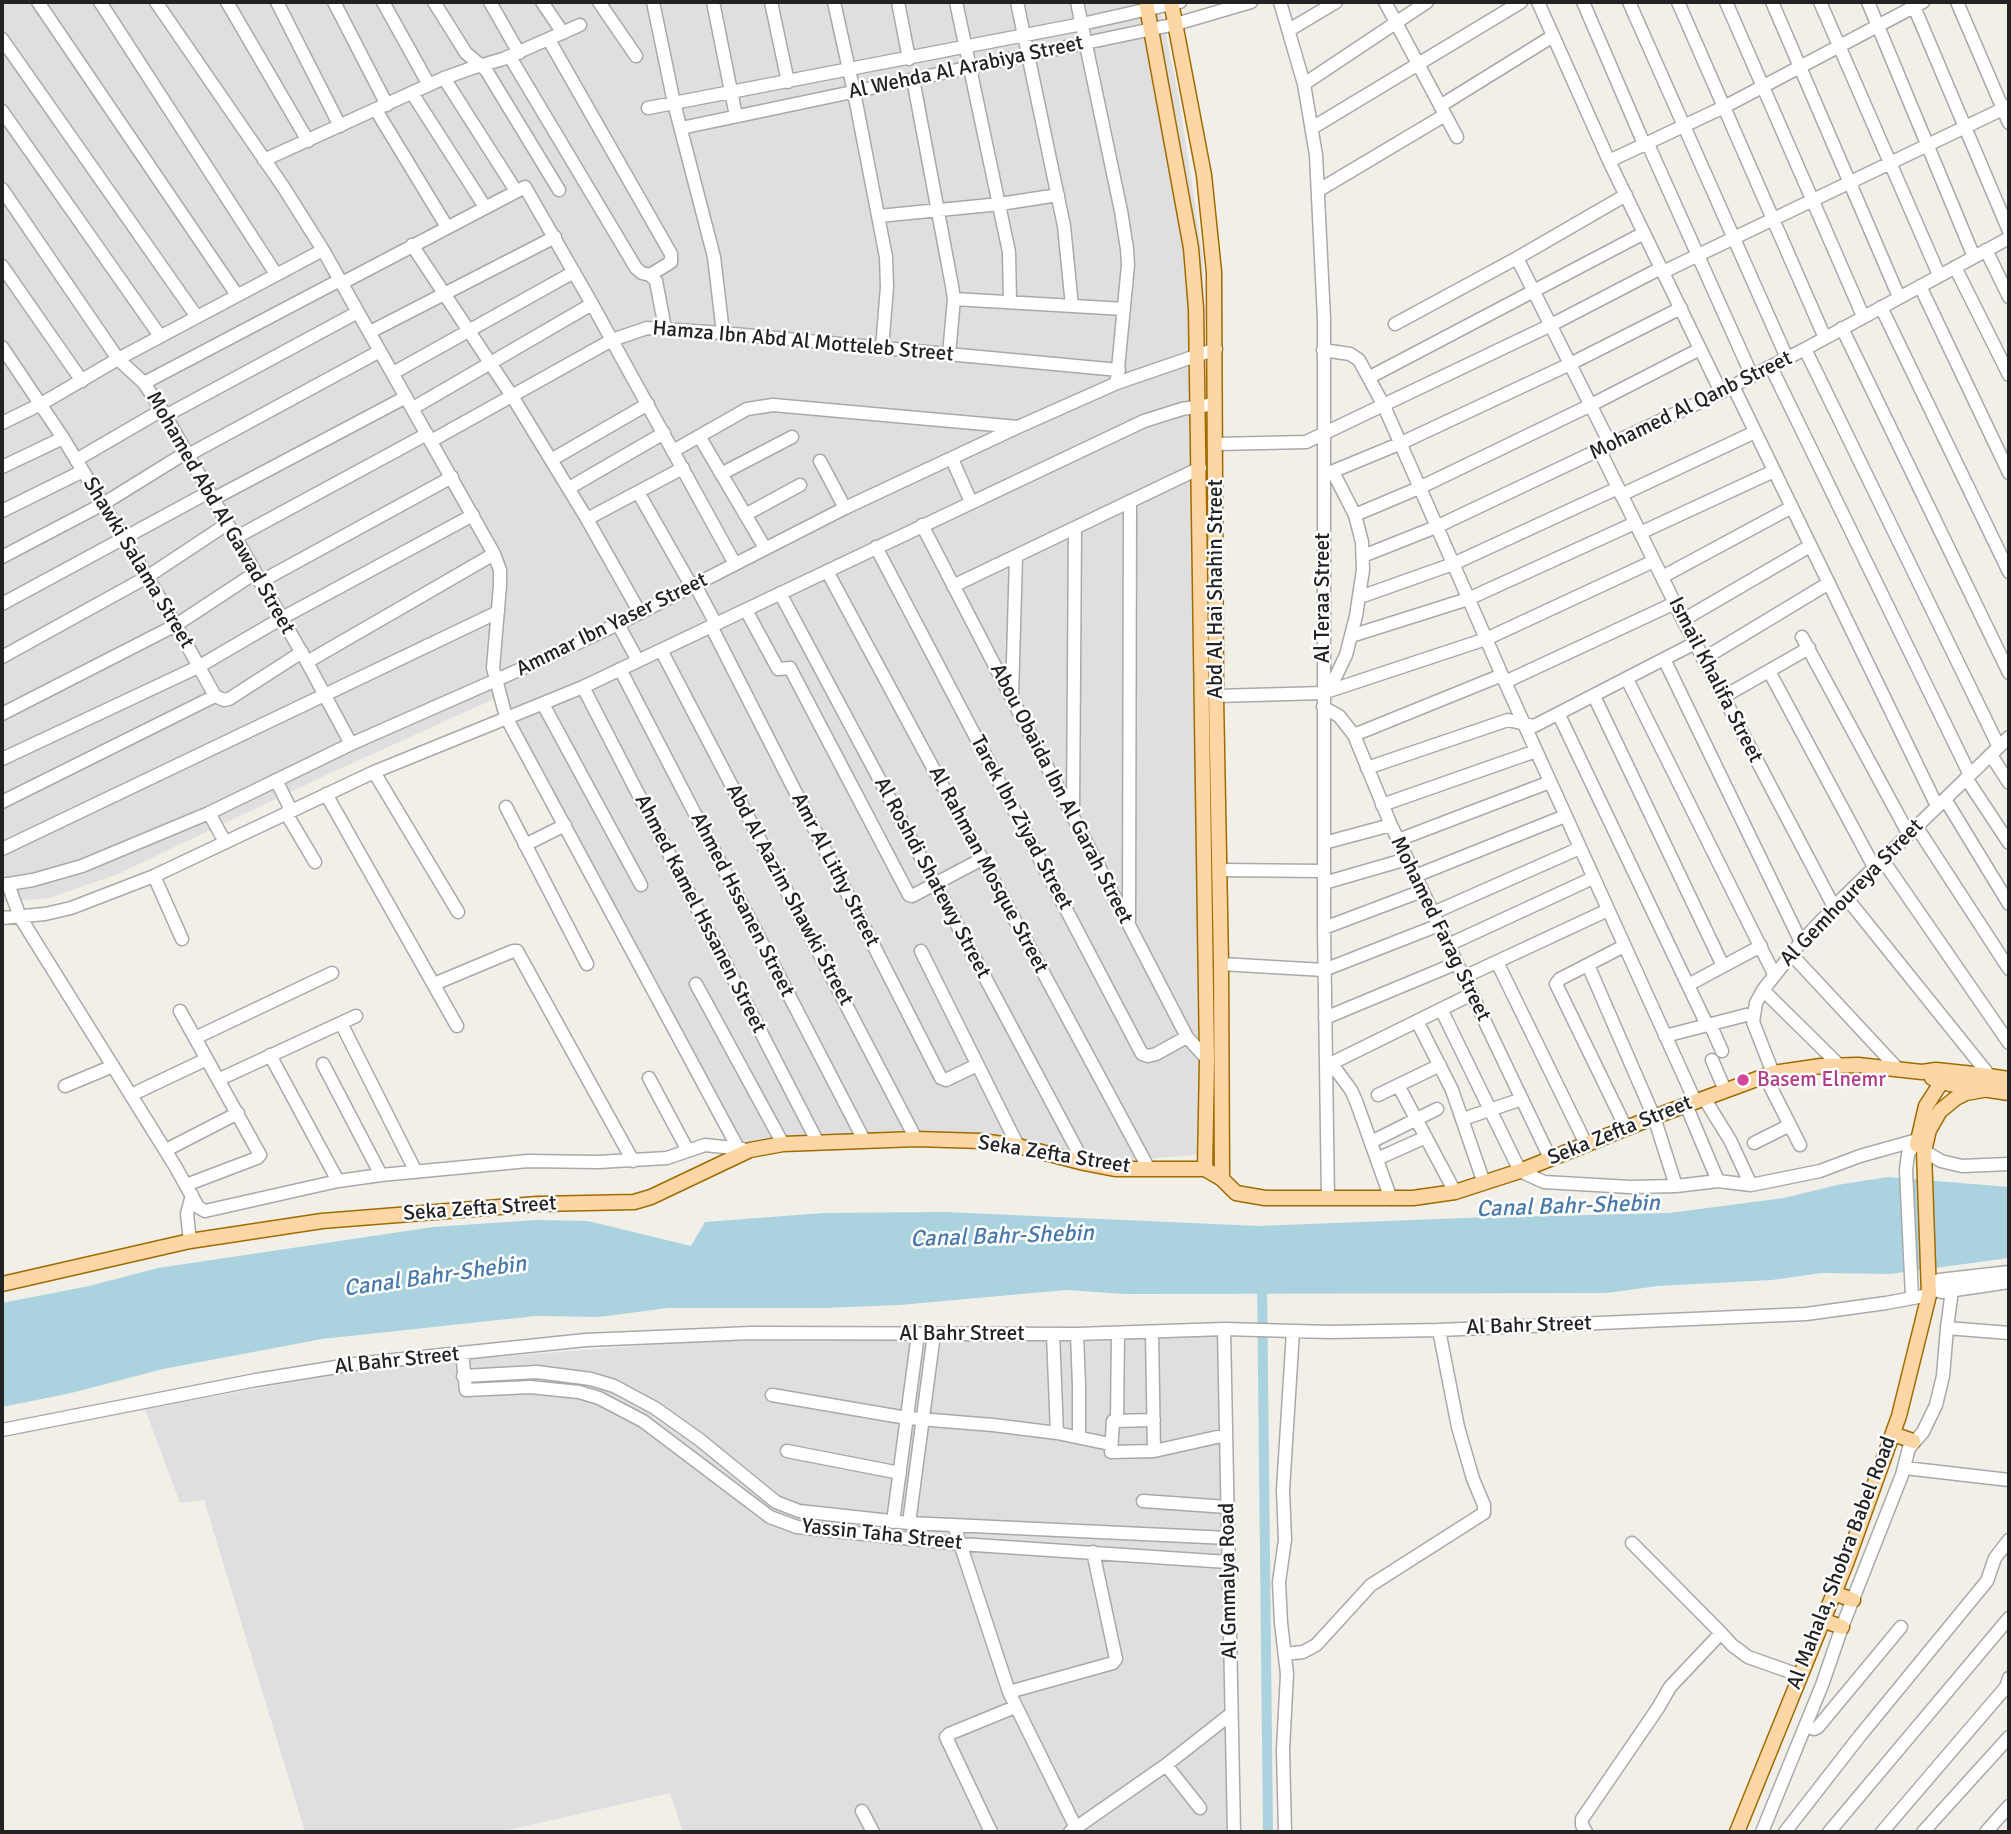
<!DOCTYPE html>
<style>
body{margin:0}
#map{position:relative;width:2011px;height:1834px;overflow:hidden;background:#f2efe9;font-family:Signika,sans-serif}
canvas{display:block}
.frame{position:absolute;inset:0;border:4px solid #222;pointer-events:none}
</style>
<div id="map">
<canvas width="2011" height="1834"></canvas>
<div class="frame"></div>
</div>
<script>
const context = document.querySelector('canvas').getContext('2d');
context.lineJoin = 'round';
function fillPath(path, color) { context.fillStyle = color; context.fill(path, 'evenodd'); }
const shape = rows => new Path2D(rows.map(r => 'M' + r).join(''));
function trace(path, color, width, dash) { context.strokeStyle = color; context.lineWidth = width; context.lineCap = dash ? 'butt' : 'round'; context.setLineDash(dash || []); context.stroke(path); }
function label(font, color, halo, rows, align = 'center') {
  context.font = font + ' Signika,sans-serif'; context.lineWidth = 5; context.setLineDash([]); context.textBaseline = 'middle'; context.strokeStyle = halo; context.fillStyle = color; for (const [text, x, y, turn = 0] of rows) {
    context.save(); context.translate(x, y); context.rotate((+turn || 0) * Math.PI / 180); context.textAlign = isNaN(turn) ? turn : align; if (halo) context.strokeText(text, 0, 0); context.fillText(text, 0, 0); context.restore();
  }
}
const residential = shape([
 [2,2,1159,2,1179,98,1203,258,1211,1124,1201,1152,1194,1155,1130,1160,1071,1155,1006,1138,799,1139,734,1143,494,699,324,776,118,874,49,898,2,902],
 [1221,1334,1230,1832,683,1832,670,1793,500,1832,305,1832,204,1500,180,1503,145,1409,348,1372,473,1359,684,1342]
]);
const water = shape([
 [1888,1177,2009,1187,2009,1258,1890,1274,1822,1273,1772,1280,1658,1286,1607,1293,1124,1294,1066,1290,900,1305,825,1308,668,1308,599,1317,536,1316,322,1339,163,1369,71,1393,2,1407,2,1303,89,1286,158,1268,433,1227,537,1220,588,1221,691,1246,705,1222,823,1213,946,1212,1258,1226,1464,1218,1669,1213,1784,1198,1837,1185]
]);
const canal = shape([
 [1262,1282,1268,1832]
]);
const minor = shape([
 [38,2,237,295],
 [100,2,276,274],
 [156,2,284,188,323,250,494,554,500,570,500,585,493,668,506,717,738,1148],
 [227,2,308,141],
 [277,2,340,126],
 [334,2,387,105],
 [383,2,429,85],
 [434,2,466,53,486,70,559,190],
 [490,2,519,53],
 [542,2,563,33],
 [599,2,636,56],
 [653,2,674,103,714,257,723,333],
 [713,2,736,116],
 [771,2,788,82],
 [834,2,854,92,886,257,887,287,882,348],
 [898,2,909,59],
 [956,2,1009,252,1010,302],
 [1017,2,1064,226,1072,306],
 [1077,2,1121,211,1127,249,1128,265,1117,379],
 [1280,2,1304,84,1316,155,1324,319,1324,928,1328,1199],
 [1385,2,1457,137],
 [1538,2,1609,161,1721,392],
 [1583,2,1644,144],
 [1629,2,1787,358],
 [1678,2,1825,338],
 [1726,2,1863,316],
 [1772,2,1899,297],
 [1820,2,1939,275],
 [1868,2,1974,257],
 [1912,2,2009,231],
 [1957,2,2009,123],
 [1289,30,1336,2],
 [2,39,197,317],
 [549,40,671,254,671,262,650,275],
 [510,57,636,268,642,273,650,275,656,281,665,328],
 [444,78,516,191],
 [913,79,952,286,954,299,949,354],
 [1304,84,1427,2],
 [412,93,485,207],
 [1440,106,1553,36],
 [648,108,1082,24,1180,2],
 [376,110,447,227],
 [2,111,160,336],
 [681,128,1176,24,1251,2],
 [1312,128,1521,2],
 [1647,142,1752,376],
 [264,160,444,78,472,68,503,59,580,25],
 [1609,161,1724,107,1923,2],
 [2,189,118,359,144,383,162,410,307,662,351,744],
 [1319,190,1445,115],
 [879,216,1000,204,1058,195],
 [412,245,512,396,587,519,640,613],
 [1986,250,2009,297],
 [1517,258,1611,446],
 [2,266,82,381],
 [1955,267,2009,375],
 [1663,272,2009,106],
 [342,283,525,187,592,304,735,564],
 [1920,286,2009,473],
 [954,299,1124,309],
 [1881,307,2009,572],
 [1395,324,1517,258,1626,195],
 [1842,328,2009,673],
 [370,332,555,237],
 [2,347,63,438,176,625,215,696,224,700,229,699,302,652],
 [1805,349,1999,747],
 [1323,350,1350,354,1359,360,1384,406,1505,682,1695,1101],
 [1771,367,1970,775],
 [393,373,574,272],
 [1370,377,1644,233],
 [144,383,340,280],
 [1733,386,1937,806],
 [413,408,592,304],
 [165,416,358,312],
 [2,423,41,404,118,359,323,250],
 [699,436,765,548],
 [431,441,612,340,647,328,723,333,1119,370],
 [1216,444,1306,442,1551,325,1661,268],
 [673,451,747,409,773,405,1018,427],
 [1600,451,1683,620,1834,907],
 [188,455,380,351],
 [952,459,971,502],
 [76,460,162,410],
 [551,460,648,404],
 [820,461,845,508],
 [2,467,63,438],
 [721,474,792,437],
 [1324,475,1399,444,1570,364,1681,308],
 [569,488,664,433],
 [638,492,692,587],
 [1621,495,1755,432],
 [213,499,406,397],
 [2,511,83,471],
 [745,515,800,485],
 [1355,515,1419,488,1591,405,1700,349],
 [587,519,683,468],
 [922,525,1187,1037,1207,1059],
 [1640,533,1774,471],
 [235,538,427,434],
 [876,547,1142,1054,1148,1056,1156,1054,1187,1037],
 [1363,556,1436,527,1721,392,1805,349,2009,238],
 [2,557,103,504,187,452],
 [827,571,1149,1169],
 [1662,577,1792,507],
 [260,582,452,477],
 [695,585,716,624],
 [953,586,1200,468],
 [780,593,1084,1163],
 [1360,597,1453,564,1618,488],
 [2,604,209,492],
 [746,610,778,669,790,668,909,895,912,896,982,859],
 [1683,620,1810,546],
 [618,624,638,661],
 [711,626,941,1078,946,1080,977,1065],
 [1351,636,1468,599,1635,523],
 [1802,637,1908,833],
 [661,650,916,1139],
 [2,657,147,577,227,524],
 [1664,659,1801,942],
 [1703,659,1829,583],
 [307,662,494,554],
 [620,669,864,1140],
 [1769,671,1874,867],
 [1627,679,1774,974],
 [1505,682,1675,603],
 [583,687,817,1141],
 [1323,693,1334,680,1346,655,1356,616,1363,570,1362,542,1355,515,1333,472],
 [1012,696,1016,556],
 [1216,696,1323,693,1486,639,1654,561],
 [1594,696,1723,966],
 [1723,697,1809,648],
 [543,704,641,885],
 [1323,707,1339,716,1354,735,1391,825,1550,1158],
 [2,714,176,625,255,573],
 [1559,715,1707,1025],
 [1354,735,1502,675],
 [1991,755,2009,783],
 [2,759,198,667,282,618,473,515],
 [1367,768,1508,720,1534,726,1695,643],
 [374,772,458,912],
 [1966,778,2009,843],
 [276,780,291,810],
 [326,794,457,1026],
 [1945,799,2009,904],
 [2,802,215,696],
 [1382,805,1536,751],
 [506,807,587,964],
 [209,813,225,842],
 [286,813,315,862],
 [1073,814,1075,528],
 [1916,826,2009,969],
 [1398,840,1550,782],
 [1324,843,1391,825],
 [525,845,565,825],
 [2,849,498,612],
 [1882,859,2009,1043],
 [1219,870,1324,871],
 [154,876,182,939],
 [1415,876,1565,816],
 [1324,883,1407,859],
 [8,884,20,917,175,1166,198,1207,205,1211,338,1181,381,1175,528,1161,598,1162,667,1158,705,1145,743,1149],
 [2,885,33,880,82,866,209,813,351,744,537,662,618,624,845,508,1018,427,1117,383,1216,349],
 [1845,896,1989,1075],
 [1433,913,1580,848],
 [2,918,45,914,71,908,154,876,374,772,583,687,1144,421,1182,409,1215,404],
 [1129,921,1130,501],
 [1324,928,1422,891],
 [1448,945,1593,878],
 [1624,946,1560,979,1556,984,1626,1128],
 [921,951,1018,1146],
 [1791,954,1897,1068],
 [1497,962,1586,1144],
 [1221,964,1324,970,1439,925],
 [1588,965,1654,1117,1676,1186],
 [1464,977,1608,910],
 [434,984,513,951,517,951,633,1161],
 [696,984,783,1144],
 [1688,985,1761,946],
 [1763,990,1839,1065],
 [1441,1009,1520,1171,1544,1182,1630,1187,1676,1186,1718,1181,1751,1185,1820,1171,1860,1156,1917,1140],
 [180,1011,260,1155,257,1158,186,1185],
 [1325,1018,1457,963],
 [1417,1021,1452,1090,1484,1183],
 [341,1023,416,1172],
 [1710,1024,1722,1051],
 [1665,1036,1754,1013],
 [195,1038,332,973],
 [270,1055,338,1181],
 [1712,1060,1725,1090],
 [1331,1063,1351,1090,1356,1101,1391,1199],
 [323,1064,381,1175],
 [1326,1066,1472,994],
 [1773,1073,1753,1022,1756,1003,1763,990,1801,942,1845,896,2009,737],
 [1765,1076,1800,1145],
 [649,1078,688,1151],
 [220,1079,356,1016],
 [1398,1085,1455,1192],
 [65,1086,113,1066],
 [131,1095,207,1059],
 [1378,1095,1440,1065],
 [1704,1098,1730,1140,1751,1185],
 [1686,1105,1718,1181],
 [1463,1119,1522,1099],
 [1371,1142,1437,1109],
 [1754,1143,1790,1125],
 [166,1150,238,1113],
 [1924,1151,1941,1161,1962,1166,2009,1164],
 [1377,1159,1426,1137],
 [190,1241,187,1214,192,1195],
 [2009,1272,1939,1280,1929,1288,1942,1292,2009,1282],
 [1952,1290,1947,1328,2009,1333],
 [1912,1297,1906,1170,1908,1154,1917,1140],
 [1224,1329,1234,1832],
 [1152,1332,1154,1451],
 [1053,1334,1057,1433],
 [1077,1334,1079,1386,1079,1437],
 [462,1353,466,1390,530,1387,579,1392,599,1398,643,1421,770,1517,797,1527,960,1544,1228,1562],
 [463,1376,537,1372,591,1379,614,1386,655,1408,700,1440,776,1502,799,1511,909,1523,1228,1538],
 [772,1395,907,1418,993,1425,1057,1433,1110,1444],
 [1117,1420,1118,1333],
 [1154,1420,1113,1421,1111,1452,1154,1451,1226,1435],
 [2,1430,256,1380,355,1364,586,1340,751,1333,1077,1334,1224,1329,1330,1332,1439,1330,1806,1314,1886,1303,1929,1295],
 [787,1451,900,1473],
 [1905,1468,2009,1480],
 [1143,1501,1227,1507],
 [893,1522,918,1334],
 [909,1523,934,1334],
 [954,1525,1009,1692,1078,1832],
 [1632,1543,1721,1633],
 [1285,1654,1303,1652,1316,1645,1371,1585,1484,1513,1484,1505,1473,1479,1458,1427,1439,1330],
 [1009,1692,1113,1663,1116,1659,1093,1552],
 [1806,1726,1814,1729,1818,1727,1901,1627],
 [1166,1765,1200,1808],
 [862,1811,873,1832],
 [991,1832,946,1737,949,1734,1015,1707],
 [1070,1832,1166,1765,1231,1714],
 [1285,1832,1283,1750,1287,1674,1281,1623,1279,1582,1285,1540,1283,1490,1293,1331],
 [1586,1832,1582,1825,1582,1819,1658,1708,1670,1687,1721,1633,1732,1645,1748,1657,1799,1675],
 [1762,1832,1822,1685,1842,1627,1902,1475,1909,1448,1923,1432,1936,1405,1943,1376,1947,1328],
 [1785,1832,1859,1737,1987,1581,1995,1558,2009,1540],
 [1829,1832,2009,1618],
 [1882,1832,2006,1687,2009,1678],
 [1923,1832,2009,1737],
 [1986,1832,2009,1806]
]);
const major = shape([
 [1146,2,1191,248,1196,309,1207,1059,1205,1169],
 [1171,2,1204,175,1214,272,1216,696,1221,964,1222,1179],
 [1932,1078,1950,1084,2009,1093],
 [1917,1145,1926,1106,1948,1072],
 [2,1284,190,1241,322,1221,537,1204,634,1202,651,1197,750,1150,783,1144,916,1139,981,1141,1018,1146,1084,1163,1115,1169,1205,1169,1222,1179,1236,1193,1265,1198,1413,1198,1455,1192,1520,1171,1654,1117,1773,1073,1821,1066,1858,1065,1922,1072,1936,1070,1974,1074,2009,1079],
 [1893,1434,1913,1441],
 [1834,1593,1853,1600],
 [1822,1620,1842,1627],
 [1737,1832,1847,1561,1899,1416,1929,1295,1924,1151,1929,1130,1940,1111,1956,1098,1966,1093,1989,1089]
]);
const markers = [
 [1743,1080,7,"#d1479c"]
];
const streetNames = [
 ["Al Wehda Al Arabiya Street",966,68,-12],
 ["Hamza Ibn Abd Al Motteleb Street",803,342,5],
 ["Mohamed Al Qanb Street",1691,406,-26],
 ["Mohamed Abd Al Gawad Street",220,513,60],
 ["Shawki Salama Street",138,563,59],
 ["Abd Al Hai Shahin Street",1216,589,-90],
 ["Al Teraa Street",1323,598,-90],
 ["Ammar Ibn Yaser Street",612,625,-26],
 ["Ismail Khalifa Street",1715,680,63],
 ["Abou Obaida Ibn Al Garah Street",1061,794,63],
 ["Tarek Ibn Ziyad Street",1021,823,62],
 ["Amr Al Lithy Street",835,870,63],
 ["Al Rahman Mosque Street",988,870,62],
 ["Al Roshdi Shatewy Street",932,878,62],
 ["Al Gemhoureya Street",1852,893,-46],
 ["Abd Al Aazim Shawki Street",789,895,62],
 ["Ahmed Hssanen Street",742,905,63],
 ["Ahmed Kamel Hssanen Street",700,914,63],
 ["Mohamed Farag Street",1440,929,64],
 ["Seka Zefta Street",1620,1131,-22],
 ["Seka Zefta Street",1054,1155,9],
 ["Seka Zefta Street",480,1209,-4],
 ["Al Bahr Street",1529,1326,-2],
 ["Al Bahr Street",962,1334],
 ["Al Bahr Street",397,1361,-6],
 ["Yassin Taha Street",882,1535,6],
 ["Al Mahala, Shobra Babel Road",1842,1563,-69],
 ["Al Gmmalya Road",1229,1581,-91]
];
const hotelNames = [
 ["Basem Elnemr",1757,1080]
];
const waterNames = [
 ["Canal Bahr-Shebin",1568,1207,-2],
 ["Canal Bahr-Shebin",1002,1237,-2],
 ["Canal Bahr-Shebin",435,1277,-8]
];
fillPath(residential, '#e0dfdf');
fillPath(water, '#aad3df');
trace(canal, '#aad3df', 10);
trace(minor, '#a9a9a9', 15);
trace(major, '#a06b00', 17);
trace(minor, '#fff', 12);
trace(major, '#fcd6a4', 14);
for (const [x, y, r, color] of markers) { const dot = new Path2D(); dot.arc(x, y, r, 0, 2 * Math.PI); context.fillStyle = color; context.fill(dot); trace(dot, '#fff', 2.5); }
label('21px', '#222', '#fff', streetNames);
label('21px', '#b23c85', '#fff', hotelNames, 'left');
label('italic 23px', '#4a7aab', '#fff', waterNames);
</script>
